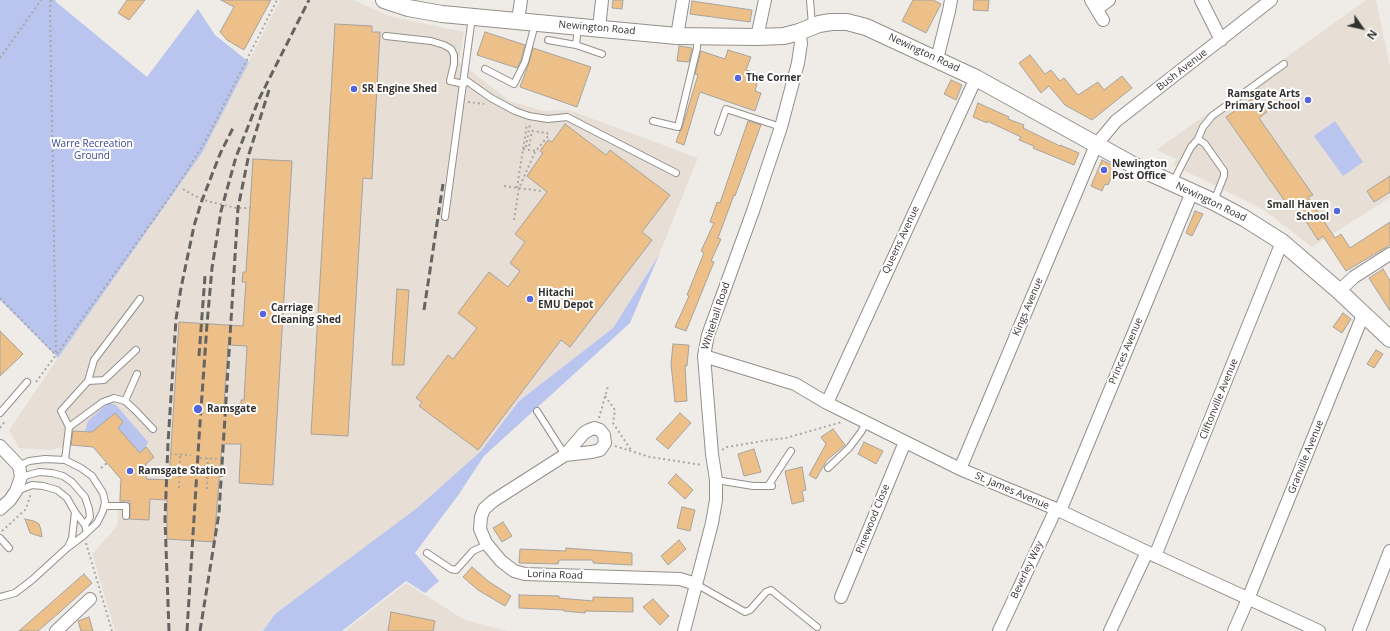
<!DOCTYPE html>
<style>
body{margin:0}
#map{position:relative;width:1390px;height:631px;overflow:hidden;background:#efece8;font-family:"Open Sans",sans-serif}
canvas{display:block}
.north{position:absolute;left:1342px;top:8px;width:40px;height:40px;-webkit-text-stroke:3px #fff;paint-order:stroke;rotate:124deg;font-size:11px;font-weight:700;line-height:16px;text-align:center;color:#32312f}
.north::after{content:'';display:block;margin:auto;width:14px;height:18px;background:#32312f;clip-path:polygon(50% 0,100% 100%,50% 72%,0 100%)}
</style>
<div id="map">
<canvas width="1390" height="631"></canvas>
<div class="north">N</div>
</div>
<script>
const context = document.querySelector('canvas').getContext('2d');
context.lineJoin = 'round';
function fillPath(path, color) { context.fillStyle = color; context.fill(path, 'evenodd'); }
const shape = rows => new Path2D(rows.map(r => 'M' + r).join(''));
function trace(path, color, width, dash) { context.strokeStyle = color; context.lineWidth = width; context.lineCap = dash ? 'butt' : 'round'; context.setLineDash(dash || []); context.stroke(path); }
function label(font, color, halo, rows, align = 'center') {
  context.font = font + ' "Open Sans",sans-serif'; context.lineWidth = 4; context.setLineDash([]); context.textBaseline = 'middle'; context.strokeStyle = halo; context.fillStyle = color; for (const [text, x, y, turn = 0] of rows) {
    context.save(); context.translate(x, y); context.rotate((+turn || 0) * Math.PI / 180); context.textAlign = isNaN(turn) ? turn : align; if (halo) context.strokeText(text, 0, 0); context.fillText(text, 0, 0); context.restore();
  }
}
const built = shape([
 [280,0,354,0,389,16,464,32,459,62,510,101,543,111,569,110,698,158,659,255,613,328,519,401,481,451,417,508,275,614,263,631,115,631,92,553,96,550,117,526,120,479,93,447,71,445,50,450,19,448,9,430,58,358,202,153],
 [1366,0,1376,0,1390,66,1390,198,1312,247,1264,210,1173,165,1176,159,1156,150],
 [406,583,465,620,508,631,345,631]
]);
const green = shape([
 [0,0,56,0,55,1,147,77,198,9,215,35,249,62,202,153,58,358,0,300],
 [1335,121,1363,162,1343,176,1314,136],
 [659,255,630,323,484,456,459,494,415,553,439,581,425,593,406,581,342,631,263,631,275,614,417,508,481,451,519,401,613,328],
 [110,403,116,405,148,442,146,447,140,453,118,428,123,422,115,413,92,432,85,431,88,421,106,405]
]);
const building = shape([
 [127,0,145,0,129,20,118,13,127,0],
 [221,0,271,0,244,50,227,40,220,32,234,7,221,0],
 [613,0,623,0,622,9,612,8,613,0],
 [913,0,933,0,941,4,926,33,902,21,913,0],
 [974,0,989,0,988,11,973,10,974,0],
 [692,1,752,10,750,22,690,14,692,1],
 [335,24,372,26,372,32,380,32,372,179,363,178,348,436,311,434,335,24],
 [485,32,525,45,521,60,517,68,477,55,485,32],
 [679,46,692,48,689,62,677,61,679,46],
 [533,48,591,67,577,107,520,87,529,63,533,48],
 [728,50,751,57,746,70,758,74,754,82,757,84,755,91,761,93,755,111,700,92,684,145,676,142,680,131,682,128,698,75,695,74,701,51,725,59,728,50],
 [1030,55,1045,74,1051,70,1060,81,1064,78,1078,95,1098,82,1104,90,1122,76,1132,88,1092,120,1065,105,1049,86,1041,93,1019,63,1030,55],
 [951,80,962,85,956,100,944,94,951,80],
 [1256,96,1267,112,1259,118,1313,195,1308,197,1335,238,1341,234,1350,248,1390,222,1390,245,1346,271,1323,236,1318,240,1296,206,1291,210,1226,117,1256,96],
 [978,103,1009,117,1008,119,1024,125,1023,128,1060,146,1060,145,1079,153,1074,165,1033,148,1034,146,1019,140,1021,137,987,121,987,123,973,117,978,103],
 [748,121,761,125,735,196,734,195,718,238,721,239,711,261,714,262,686,331,675,327,689,296,687,295,704,253,701,251,714,223,710,222,717,202,720,203,748,121],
 [565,124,606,155,610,150,670,195,642,232,652,240,570,347,561,340,478,450,419,406,422,402,416,398,448,355,453,359,477,328,458,313,489,272,508,287,520,271,510,263,525,242,515,234,547,192,527,176,543,153,540,151,548,140,552,142,565,124],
 [253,159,292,161,273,485,239,483,241,444,222,444,214,542,167,539,167,500,150,499,149,520,129,519,130,516,130,501,120,501,121,479,93,447,71,445,73,431,92,432,115,413,123,422,118,428,140,453,146,447,154,457,146,464,146,479,169,480,179,322,243,326,246,282,242,282,243,272,246,272,253,159],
 [228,345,247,346,244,400,241,400,241,407,224,405,228,345],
 [1102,160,1116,167,1108,185,1105,184,1102,191,1091,186,1102,160],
 [1390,176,1390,192,1374,202,1367,191,1390,176],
 [1195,211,1203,214,1192,236,1186,233,1195,211],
 [1383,269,1390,281,1390,311,1369,278,1383,269],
 [397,289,409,290,404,365,392,365,397,289],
 [1343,313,1351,319,1342,333,1333,327,1343,313],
 [0,331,23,354,0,376,0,331],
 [673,344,689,345,687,366,685,365,687,401,675,402,671,364,673,344],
 [1376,350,1383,354,1374,368,1367,364,1376,350],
 [680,413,691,423,668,449,656,439,680,413],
 [833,429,845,445,827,460,816,479,809,475,826,444,821,437,833,429],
 [864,442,883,451,876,464,858,454,864,442],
 [754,449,761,472,744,476,738,454,754,449],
 [802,467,806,490,802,491,804,501,792,504,785,471,802,467],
 [676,474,693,490,685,499,668,483,676,474],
 [682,507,695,510,690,531,677,528,682,507],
 [25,519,34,521,39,524,41,530,42,537,30,533,25,519],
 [503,522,512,536,502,542,493,528,503,522],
 [679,540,686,549,668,565,661,556,679,540],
 [566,548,632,553,632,565,593,563,593,560,559,560,558,564,519,563,520,549,566,551,566,548],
 [472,567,488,581,511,596,505,606,478,590,463,577,472,567],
 [84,574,92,583,60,612,38,631,19,631,84,574],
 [519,595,559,596,559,598,593,601,593,597,633,598,633,612,585,611,585,613,564,611,564,610,519,608,519,595],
 [653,599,669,616,660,625,643,607,653,599],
 [391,612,435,621,433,631,388,631,391,612],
 [89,617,93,631,81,631,78,621,89,617]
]);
const path = shape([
 [51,0,50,7,56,354],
 [0,58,41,0],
 [468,102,484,104],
 [523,149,537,151],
 [504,186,541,191],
 [517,188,527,124],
 [183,189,193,195,207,201,236,208,251,208],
 [514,220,519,188,535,152,549,135,547,133,532,131,529,147,526,146,530,124],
 [0,298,55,354],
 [36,382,56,355,166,202,186,172,207,138,277,0],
 [605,396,615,410,613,423,631,450],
 [599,418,608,386],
 [0,428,6,420],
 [615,446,650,457,702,465],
 [722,450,727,447,769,440,786,438,842,422],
 [170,454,191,455],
 [200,458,221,459],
 [101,468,107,463],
 [179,488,180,455],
 [207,489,208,458],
 [2,531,26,509,31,493],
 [86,543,112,631]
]);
const lane = shape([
 [810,0,812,26],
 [578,27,576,45,602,54],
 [386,36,431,41,444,45,451,49,454,55,454,64,450,81,464,84],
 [548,40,576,45],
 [485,69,514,84,525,62,535,24],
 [464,79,491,98,515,111,529,116,548,119,567,117,676,173],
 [653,121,678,127,697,48,697,37],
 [718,132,726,109,781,127],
 [1198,139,1203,127,1212,116,1284,64],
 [1173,182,1191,147,1198,139,1205,144,1224,171,1224,176,1214,201],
 [445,217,472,17],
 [88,381,104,380,136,350],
 [125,401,137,374],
 [537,411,565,455],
 [0,413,27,382],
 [69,427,61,411,88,381,94,360,140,299],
 [65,460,69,427,103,402,114,398,125,401,135,410,153,429],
 [828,468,849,448,861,432,866,423],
 [21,477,39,472,52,473,63,476,72,482,85,497,89,509,90,517,85,525],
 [716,480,753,486,772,486],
 [768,486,791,451],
 [17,491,32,485,43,486,57,490,67,498,75,512,72,538,68,547],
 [104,506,126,506,126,516],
 [75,512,85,525,86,529],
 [0,538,9,548],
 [427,553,451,569,456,570,473,551,488,544],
 [696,584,745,612,750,610,766,592,771,590,817,627],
 [0,597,15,593,32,580,67,548,83,536,97,523,103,511,105,502,103,493,92,476,81,468,65,460,45,459,29,461,19,466]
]);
const street = shape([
 [1091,0,1103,20],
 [1201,0,1221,40],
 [1097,9,1109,0],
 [518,21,521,0],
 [599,29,602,0],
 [677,36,683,0],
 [757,37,765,0],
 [937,59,949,11,951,0],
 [1339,291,1354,277,1390,254],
 [704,356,795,384,827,403,960,469,1056,509,1147,552,1319,631],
 [827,403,976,78],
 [0,446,19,466,21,477,16,491,10,500,0,509],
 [565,455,592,452,600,450,605,443,604,435,600,430,594,428,589,430,584,433,565,455,493,501,484,509,481,517,480,529,486,543,501,561,514,571,525,574,680,579,696,584],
 [960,469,1096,145,1116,121,1271,0],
 [1060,511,1192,192],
 [1155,556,1282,242],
 [841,597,905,442],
 [56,631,90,599],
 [684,631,712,523,716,500,716,480,712,454,704,356,708,335,753,211,781,127,798,63,801,43,799,32],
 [999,631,1056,509],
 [1110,631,1147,552],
 [1234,631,1248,599,1363,315],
 [1359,631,1390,551]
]);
const secondary = shape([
 [384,0,408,8,442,14,677,36,757,37,784,36,799,32,819,24,831,22,847,22,866,27,976,78,1135,166,1214,202,1244,218,1282,242,1339,291,1390,339]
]);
const rail = shape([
 [424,310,443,184],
 [199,356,205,276],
 [169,631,165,519,168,443,176,319,181,288,194,226,201,203,220,154,234,126],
 [187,631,199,438,207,324,212,268,221,211,236,157,259,99,309,0],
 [200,631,219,513,238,208,249,154,269,90]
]);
const markers = [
 [738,78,4,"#5366dc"],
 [354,89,4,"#5366dc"],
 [1308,100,4,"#5366dc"],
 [1104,170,4,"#5366dc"],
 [1337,211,4,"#5366dc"],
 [530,299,4,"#5366dc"],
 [263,314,4,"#5366dc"],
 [198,409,5,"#5366dc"],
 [130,471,4,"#5366dc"]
];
const streetNames = [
 ["Newington Road",597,28,5],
 ["Newington Road",924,53,25],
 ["Bush Avenue",1182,70,-38],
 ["Newington Road",1211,202,26],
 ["Queens Avenue",901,240,-65],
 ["Kings Avenue",1028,307,-67],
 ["Whitehall Road",716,316,-72],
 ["Princes Avenue",1126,351,-67],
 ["Cliftonville Avenue",1219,399,-68],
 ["Granville Avenue",1306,457,-68],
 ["St. James Avenue",1012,491,23],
 ["Pinewood Close",873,519,-68],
 ["Beverley Way",1027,570,-65],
 ["Lorina Road",555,575,2]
];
const poiNames = [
 ["The Corner",746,78],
 ["SR Engine Shed",362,89],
 ["Ramsgate Arts",1300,94,"right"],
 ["Primary School",1300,106,"right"],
 ["Newington",1112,164],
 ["Post Office",1112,176],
 ["Small Haven",1329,205,"right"],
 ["School",1329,217,"right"],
 ["Hitachi",538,293],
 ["EMU Depot",538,305],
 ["Carriage",271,308],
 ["Cleaning Shed",271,320],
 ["Ramsgate",207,409],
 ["Ramsgate Station",138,471]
];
const parkNames = [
 ["Warre Recreation",92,144],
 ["Ground",92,156]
];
fillPath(built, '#e7dfd6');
fillPath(green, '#b9c5ee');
fillPath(building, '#ecc088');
trace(building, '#a6a3a0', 1);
trace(lane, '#93908c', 8);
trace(street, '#93908c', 14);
trace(secondary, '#93908c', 18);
trace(path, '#a9a7a4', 2, [2, 3]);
trace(lane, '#fff', 6);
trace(street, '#fff', 12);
trace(secondary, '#fff', 16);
trace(rail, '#666462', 3, [8, 4]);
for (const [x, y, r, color] of markers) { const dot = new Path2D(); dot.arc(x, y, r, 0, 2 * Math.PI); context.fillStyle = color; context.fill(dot); trace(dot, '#fff', 1.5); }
label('10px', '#32312f', '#fff', streetNames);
label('bold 10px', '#32312f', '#fff', poiNames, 'left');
label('10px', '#3b4890', '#fff', parkNames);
</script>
